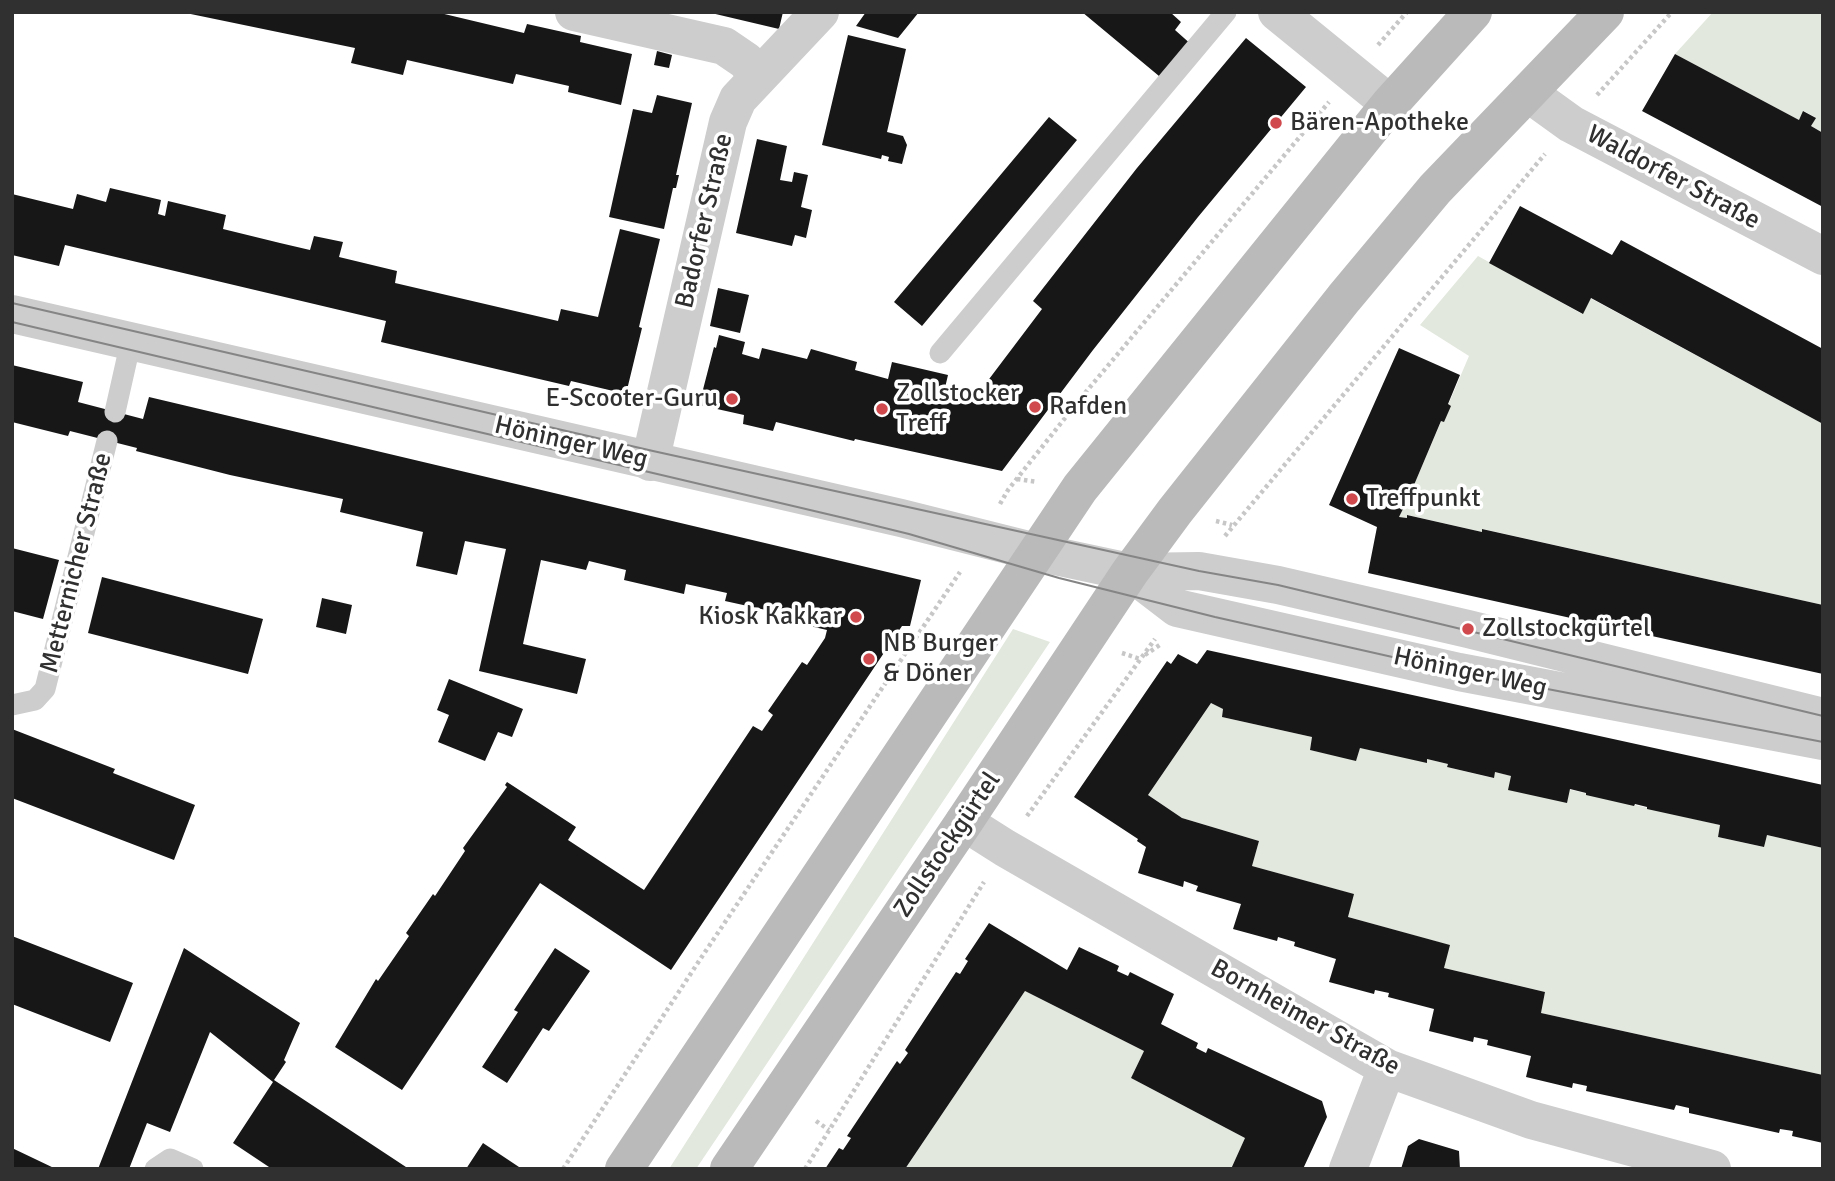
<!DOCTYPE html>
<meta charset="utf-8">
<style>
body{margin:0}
#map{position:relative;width:1835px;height:1181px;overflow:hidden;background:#fff;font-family:Signika,sans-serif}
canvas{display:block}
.frame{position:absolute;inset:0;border:14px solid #303030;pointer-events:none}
</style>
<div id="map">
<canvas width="1835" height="1181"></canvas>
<div class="frame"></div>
</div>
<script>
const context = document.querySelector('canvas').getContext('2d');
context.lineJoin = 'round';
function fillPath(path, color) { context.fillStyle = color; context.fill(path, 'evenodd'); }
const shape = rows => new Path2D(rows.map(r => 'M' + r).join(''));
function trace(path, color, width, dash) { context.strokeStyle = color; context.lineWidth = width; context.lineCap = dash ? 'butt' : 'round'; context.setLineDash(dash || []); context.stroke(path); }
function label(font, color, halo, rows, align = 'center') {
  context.font = font + ' Signika,sans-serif'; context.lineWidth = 7; context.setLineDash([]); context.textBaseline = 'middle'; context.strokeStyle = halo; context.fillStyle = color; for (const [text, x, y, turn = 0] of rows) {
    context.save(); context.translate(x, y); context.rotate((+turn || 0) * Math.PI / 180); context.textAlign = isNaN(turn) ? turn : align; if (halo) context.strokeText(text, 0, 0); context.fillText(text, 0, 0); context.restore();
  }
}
const green = shape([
 [1713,12,1823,12,1823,133,1811,126,1815,117,1804,111,1799,120,1675,54],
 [1478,256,1582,314,1590,298,1823,424,1823,605,1483,529,1482,532,1408,515,1407,518,1399,517,1408,499,1412,500,1417,486,1414,485,1469,356,1420,325],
 [1013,629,1050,642,696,1169,669,1169],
 [1211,703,1223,709,1222,717,1312,737,1310,750,1356,760,1360,748,1427,762,1427,759,1448,764,1447,767,1493,778,1495,772,1720,825,1718,837,1763,847,1767,835,1823,848,1823,1075,1541,1013,1545,992,1444,968,1449,945,1348,917,1353,894,1252,866,1259,841,1182,818,1148,795],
 [1025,991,1144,1051,1131,1078,1245,1138,1231,1169,905,1169]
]);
const building = shape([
 [181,12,436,12,524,33,527,24,581,36,580,42,632,54,621,105,568,92,569,86,516,74,513,84,407,60,403,75,351,63,355,48],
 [707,12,783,12,779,29],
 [866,12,919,12,898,38,856,26],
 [1082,12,1170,12,1181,22,1175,30,1193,46,1165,81],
 [848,35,906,49,887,132,903,136,907,145,902,164,888,161,889,157,882,155,881,159,822,145],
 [1246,38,1306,87,1198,217,1093,350,1002,471,855,439,854,441,776,422,773,431,743,424,744,415,699,405,714,347,716,348,719,335,745,342,742,354,759,359,762,348,807,359,811,349,857,362,855,370,888,379,892,362,948,375,944,392,974,399,1042,309,1033,301,1137,168],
 [657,51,672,55,669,68,654,65],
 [1675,54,1799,120,1803,111,1816,118,1811,126,1823,133,1823,207,1642,111],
 [657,95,692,103,676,175,679,175,676,188,673,188,664,229,609,217,633,109,652,113],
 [1049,117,1077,140,922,326,894,302],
 [757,139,787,146,780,180,792,182,794,172,808,175,801,207,812,210,806,238,795,235,792,246,736,233],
 [110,188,161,200,158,214,165,216,168,201,226,215,223,229,280,243,310,250,314,236,343,242,339,257,397,271,395,283,558,321,561,309,598,317,620,229,660,239,639,327,642,328,626,394,571,381,569,386,381,342,386,321,65,245,59,266,12,255,12,194,73,209,77,194,106,202],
 [1520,206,1612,255,1621,240,1823,349,1823,424,1591,298,1583,314,1489,263],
 [718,288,749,295,740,333,710,326],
 [1399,348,1460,375,1448,404,1451,406,1444,422,1441,421,1414,485,1417,486,1412,501,1408,499,1399,517,1407,518,1407,515,1482,532,1482,529,1823,605,1823,674,1368,573,1377,527,1329,505],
 [12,365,83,382,78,402,143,419,149,397,921,580,910,626,902,626,671,970,540,883,402,1090,335,1047,376,979,378,981,409,936,406,933,433,894,435,896,465,851,463,848,507,787,505,785,507,782,576,827,568,840,644,890,753,726,762,731,773,715,768,711,802,662,807,665,825,638,827,630,797,623,804,612,786,608,784,614,725,601,727,593,686,584,684,594,624,580,626,570,589,561,586,570,541,560,523,644,586,659,577,694,479,671,506,549,465,541,457,575,416,566,423,532,340,512,343,499,230,475,136,451,137,448,70,431,68,436,12,422],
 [12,548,59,560,43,619,12,611],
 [102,577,263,619,248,674,88,633],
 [322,598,352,605,346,634,316,627],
 [1207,650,1823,785,1823,848,1767,835,1764,847,1718,837,1720,825,1647,809,1647,807,1635,804,1634,806,1586,795,1586,793,1570,789,1567,803,1508,790,1511,776,1495,772,1494,778,1447,767,1448,764,1427,759,1427,763,1360,748,1356,761,1310,750,1312,737,1222,717,1223,709,1211,703,1148,795,1182,818,1259,841,1252,866,1354,894,1348,917,1450,945,1444,968,1545,992,1541,1013,1823,1075,1823,1143,1792,1136,1793,1131,1780,1129,1779,1133,1689,1113,1689,1108,1676,1105,1674,1110,1586,1091,1587,1086,1573,1083,1572,1088,1526,1077,1531,1056,1487,1045,1488,1040,1474,1037,1473,1042,1429,1031,1434,1009,1388,997,1389,993,1375,990,1374,994,1329,982,1336,959,1294,946,1295,942,1278,937,1277,941,1233,929,1241,904,1196,891,1198,886,1184,881,1183,887,1138,873,1146,847,1137,841,1138,839,1074,797,1167,661,1171,664,1178,654,1197,664],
 [449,679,523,709,512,737,498,732,485,761,438,742,449,715,437,710],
 [12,729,115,769,113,773,195,805,174,860,12,798],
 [989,923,1067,970,1079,947,1119,966,1117,971,1128,976,1130,972,1174,994,1161,1024,1198,1043,1196,1048,1206,1053,1208,1048,1322,1101,1327,1117,1303,1169,1231,1169,1245,1138,1131,1078,1144,1051,1025,991,905,1169,825,1169,839,1148,843,1150,851,1138,847,1136,897,1061,900,1064,908,1053,905,1050,956,972,960,974,968,961,965,959],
 [12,936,133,983,110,1042,12,1004],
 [184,948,300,1023,284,1060,286,1062,274,1080,409,1169,272,1169,233,1143,273,1082,210,1032,170,1132,147,1123,129,1169,98,1169],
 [555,948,590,971,549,1031,543,1028,507,1083,482,1067,518,1012,514,1010],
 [1419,1139,1459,1151,1460,1169,1401,1169,1408,1146],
 [483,1143,522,1169,466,1169],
 [12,1148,56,1169,12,1169]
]);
const path = shape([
 [1378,45,1407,12],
 [1597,95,1672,12],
 [1017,479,1037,482],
 [1000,504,1008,490,1080,399,1329,102],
 [1216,521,1232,525],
 [1225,536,1545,154],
 [1122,653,1140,659],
 [1145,655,1161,644],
 [1027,816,1155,639],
 [816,1121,829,1130],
 [563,1169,701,958,960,572],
 [805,1169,984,882]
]);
const service = shape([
 [940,353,1226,12],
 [115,412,131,341],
 [12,705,35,700,45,689,107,441],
 [155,1169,170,1159,193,1169]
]);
const minor = shape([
 [574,12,724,46,746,61,758,77],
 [1277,12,1390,104],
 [1528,93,1571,124,1823,256],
 [650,462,728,122,738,99,820,12],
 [964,822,1005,848,1387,1068,1531,1120,1712,1169],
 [1348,1169,1387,1068]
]);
const tertiary = shape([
 [12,314,901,518,1036,552,1130,572,1199,571,1278,585,1468,629,1823,717],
 [1130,572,1177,608,1459,672,1823,741]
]);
const secondary = shape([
 [624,1169,1080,488,1390,104,1473,12],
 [729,1169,964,822,1130,572,1175,511,1344,298,1435,189,1605,12]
]);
const tram = shape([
 [12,303,653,451,1199,571,1278,585,1823,716],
 [12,322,844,518,909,534,1059,578,1215,617,1459,672,1823,742]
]);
const markers = [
 [1276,123,7,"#d0494c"],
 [732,399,7,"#d0494c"],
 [1035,407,7,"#d0494c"],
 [882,409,7,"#d0494c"],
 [1352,499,7,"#d0494c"],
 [856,617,7,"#d0494c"],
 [1468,629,7,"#d0494c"],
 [869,659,7,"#d0494c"]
];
const poiNames = [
 ["Bären-Apotheke",1290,123],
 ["Zollstocker",896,394],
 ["Treff",896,424],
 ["E-Scooter-Guru",718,399,"right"],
 ["Rafden",1049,407],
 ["Treffpunkt",1366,499],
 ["Kiosk Kakkar",842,617,"right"],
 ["Zollstockgürtel",1482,629],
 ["NB Burger",883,644],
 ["& Döner",883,674]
];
const streetNames = [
 ["Waldorfer Straße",1673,178,28],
 ["Badorfer Straße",705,221,-77],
 ["Höninger Weg",571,443,13],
 ["Metternicher Straße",77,563,-76],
 ["Höninger Weg",1470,673,12],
 ["Zollstockgürtel",948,845,-56],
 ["Bornheimer Straße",1305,1018,29]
];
fillPath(green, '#e2e8dd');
fillPath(building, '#171717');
trace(path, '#c7c7c7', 4.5, [3.5, 3.5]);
trace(service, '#cdcdcd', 21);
trace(minor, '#cdcdcd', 38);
trace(tertiary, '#cdcdcd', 38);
trace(secondary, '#bababa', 38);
trace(tram, '#858585', 2);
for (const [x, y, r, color] of markers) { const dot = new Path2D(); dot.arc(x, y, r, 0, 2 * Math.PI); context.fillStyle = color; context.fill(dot); trace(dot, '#fff', 2.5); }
label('26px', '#303030', '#fff', poiNames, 'left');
label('26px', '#303030', '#fff', streetNames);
</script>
